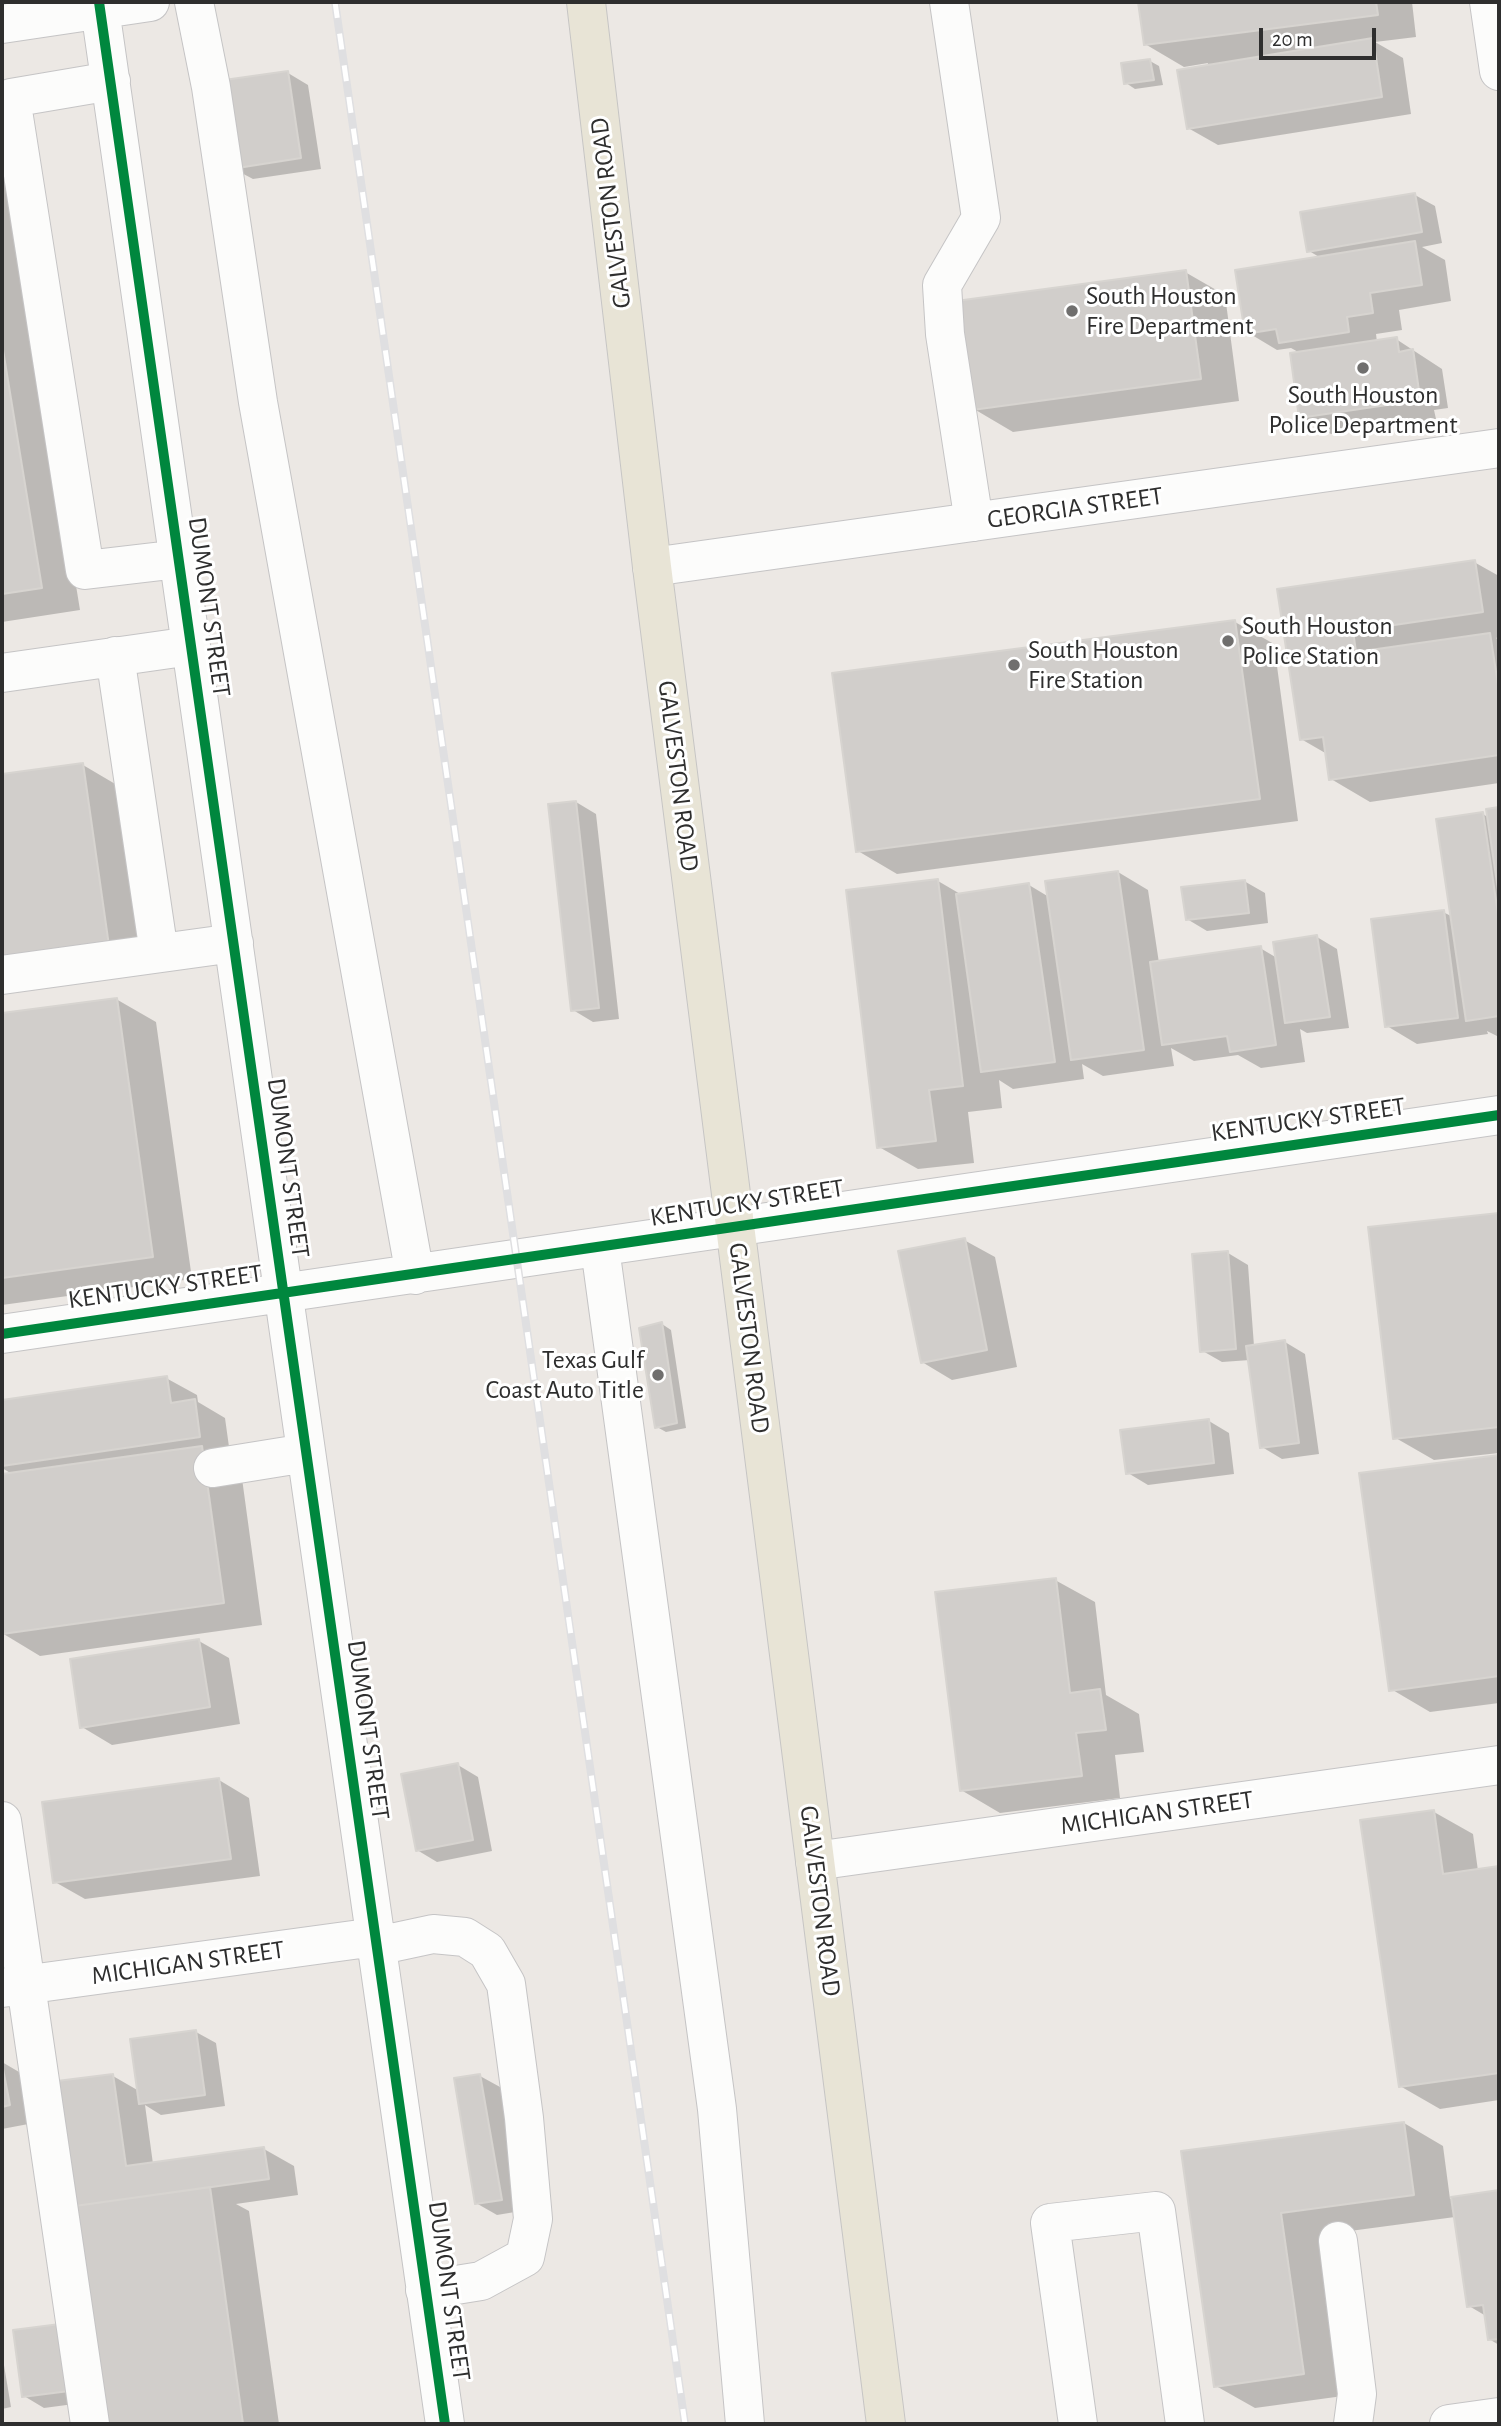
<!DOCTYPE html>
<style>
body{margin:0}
#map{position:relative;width:1501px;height:2426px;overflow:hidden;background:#ece8e4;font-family:"Alegreya Sans",sans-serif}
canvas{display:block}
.frame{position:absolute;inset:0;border:4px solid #2e2e2e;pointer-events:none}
.scale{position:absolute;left:1259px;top:28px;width:117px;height:32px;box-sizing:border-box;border:4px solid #2e2e2e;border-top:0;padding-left:9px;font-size:21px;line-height:24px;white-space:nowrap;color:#2e2e2e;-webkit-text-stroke:5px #fff;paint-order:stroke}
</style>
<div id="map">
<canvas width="1501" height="2426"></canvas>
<div class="frame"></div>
<div class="scale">20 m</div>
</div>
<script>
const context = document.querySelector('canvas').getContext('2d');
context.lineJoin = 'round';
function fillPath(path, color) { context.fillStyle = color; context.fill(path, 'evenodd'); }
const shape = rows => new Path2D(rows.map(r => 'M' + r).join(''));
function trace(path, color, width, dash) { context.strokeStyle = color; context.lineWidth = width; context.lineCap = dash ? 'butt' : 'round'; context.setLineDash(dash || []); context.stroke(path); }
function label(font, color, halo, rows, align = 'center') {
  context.font = font + ' "Alegreya Sans",sans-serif'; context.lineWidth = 6; context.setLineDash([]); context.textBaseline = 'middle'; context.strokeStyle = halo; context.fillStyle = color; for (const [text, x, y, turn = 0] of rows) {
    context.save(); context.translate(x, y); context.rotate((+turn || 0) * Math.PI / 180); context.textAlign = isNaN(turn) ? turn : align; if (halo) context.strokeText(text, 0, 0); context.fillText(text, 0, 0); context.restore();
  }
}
const shadow = shape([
 [1140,2,1412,2,1416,37,1375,42,1403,58,1411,114,1218,145,1188,128,1208,63,1184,67,1145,44],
 [1150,61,1159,66,1163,85,1135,89,1126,83],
 [288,73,308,85,321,169,253,179,232,168],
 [2,131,80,610,2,622],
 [1415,195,1435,206,1442,243,1422,247,1445,260,1451,301,1399,310,1402,330,1376,334,1377,342,1396,339,1442,369,1448,408,1434,410,1436,419,1331,434,1301,417,1300,353,1291,348,1277,350,1247,332,1321,258,1309,251],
 [1185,272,1225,295,1239,401,1013,432,974,409],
 [1474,562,1499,576,1499,637,1496,638,1499,640,1499,783,1370,802,1331,779,1327,754,1301,739,1279,590],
 [1235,622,1274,644,1298,821,897,874,858,851],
 [83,765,122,788,148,968,2,988,2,776],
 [576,802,596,814,619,1019,593,1022,573,1010],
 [1499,808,1499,1037,1487,1031,1488,1034,1417,1044,1387,1026,1443,912,1453,917,1483,814,1489,818,1488,810],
 [1118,872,1148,890,1159,963,1260,948,1277,958,1317,937,1337,949,1349,1028,1307,1033,1300,1029,1305,1062,1261,1068,1238,1055,1194,1061,1171,1048,1174,1066,1103,1076,1082,1064,1084,1079,1013,1089,999,1080,1002,1108,968,1112,974,1163,918,1169,879,1147,938,881,962,895,1029,885,1049,897],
 [1244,881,1265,893,1268,923,1207,931,1187,919],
 [116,999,156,1022,192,1279,2,1305,2,1015],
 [1499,1215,1499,1453,1434,1460,1394,1437,1370,1229],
 [964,1240,995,1257,1017,1367,952,1380,922,1362],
 [1228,1253,1248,1265,1254,1346,1285,1342,1305,1354,1319,1454,1282,1459,1262,1447,1250,1360,1222,1362,1201,1350],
 [662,1324,671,1330,686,1428,666,1432,657,1427],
 [166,1378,197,1395,198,1402,225,1418,230,1454,241,1471,262,1625,40,1656,2,1633,2,1475,12,1474,2,1468,2,1402],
 [1209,1421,1229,1433,1234,1474,1148,1485,1128,1473],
 [1499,1456,1499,1703,1430,1712,1391,1689,1361,1475],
 [1055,1580,1095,1602,1106,1695,1139,1714,1144,1752,1115,1755,1120,1798,1000,1813,961,1790],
 [199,1641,229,1658,240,1724,112,1745,82,1727],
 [458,1765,478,1777,492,1851,437,1862,417,1850],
 [219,1780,249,1798,260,1876,85,1899,55,1882],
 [1434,1812,1473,1834,1478,1871,1499,1868,1499,2100,1440,2109,1400,2086],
 [196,2032,216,2043,225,2106,161,2115,145,2105,153,2164,264,2149,294,2166,298,2195,236,2204,249,2211,279,2424,108,2424,113,2076,139,2091],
 [2,2062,31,2079,39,2122,2,2129],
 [480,2076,500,2087,521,2211,497,2215,476,2203],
 [1404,2123,1443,2146,1450,2199,1499,2192,1499,2345,1489,2339,1486,2316,1469,2306,1455,2217,1320,2235,1343,2396,1255,2408,1216,2386,1183,2153],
 [59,2326,89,2402,44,2408,24,2396],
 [2,2353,11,2407,2,2409]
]);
const building = shape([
 [1138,2,1376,2,1378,15,1144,45,1138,2],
 [1373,38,1382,97,1187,129,1177,70,1373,38],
 [1150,59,1154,80,1124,84,1121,63,1150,59],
 [288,71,301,158,231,169,217,81,288,71],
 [1415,193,1422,232,1307,252,1300,212,1415,193],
 [1415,241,1422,285,1370,293,1373,313,1347,317,1349,332,1279,343,1276,329,1245,334,1235,270,1415,241],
 [1186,270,1201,379,972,410,956,301,1186,270],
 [1397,337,1399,352,1413,349,1419,391,1405,393,1407,402,1299,418,1290,353,1397,337],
 [2,344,42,588,2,594,2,344],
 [1475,560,1483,612,1353,631,1356,652,1490,633,1499,691,1499,755,1329,780,1323,737,1300,740,1277,589,1475,560],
 [1235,620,1260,799,856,852,832,673,1235,620],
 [83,763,109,946,2,961,2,774,83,763],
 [576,801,599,1008,571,1011,548,804,576,801],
 [1499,807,1499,896,1486,809,1499,807],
 [1483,812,1499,921,1499,1016,1466,1021,1436,819,1483,812],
 [1118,871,1144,1050,1071,1060,1045,881,1118,871],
 [938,879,963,1086,929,1090,936,1141,877,1148,846,890,938,879],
 [1245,880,1249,913,1186,920,1181,887,1245,880],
 [1029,883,1055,1062,981,1072,956,894,1029,883],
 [1444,910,1458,1018,1385,1027,1371,919,1444,910],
 [1317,935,1330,1017,1285,1023,1273,942,1317,935],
 [1261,946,1276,1045,1230,1052,1227,1036,1162,1045,1150,962,1261,946],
 [117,998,153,1257,2,1278,2,1013,117,998],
 [1499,1213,1499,1427,1393,1439,1368,1227,1499,1213],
 [965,1238,987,1350,921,1363,898,1251,965,1238],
 [1228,1251,1236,1349,1200,1352,1192,1254,1228,1251],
 [662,1322,677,1423,655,1428,639,1328,662,1322],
 [1285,1340,1299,1443,1260,1448,1246,1346,1285,1340],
 [167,1376,171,1403,195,1399,200,1437,2,1466,2,1400,167,1376],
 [1209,1419,1214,1463,1126,1474,1120,1430,1209,1419],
 [202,1446,224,1603,2,1634,2,1474,202,1446],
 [1499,1455,1499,1676,1389,1691,1359,1473,1499,1455],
 [1056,1578,1070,1693,1100,1689,1106,1730,1076,1733,1082,1776,960,1791,935,1592,1056,1578],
 [199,1639,210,1707,80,1728,70,1659,199,1639],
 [458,1763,473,1840,416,1851,401,1774,458,1763],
 [219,1778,231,1859,53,1883,42,1802,219,1778],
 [1434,1810,1443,1874,1499,1866,1499,2073,1399,2087,1360,1820,1434,1810],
 [196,2030,205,2095,139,2104,130,2039,196,2030],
 [2,2064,10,2105,2,2107,2,2064],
 [113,2074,126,2166,264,2147,269,2179,75,2206,57,2081,113,2074],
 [480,2074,502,2200,475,2204,454,2078,480,2074],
 [1404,2122,1414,2195,1281,2213,1304,2374,1214,2387,1181,2151,1404,2122],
 [210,2187,243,2424,106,2424,75,2206,210,2187],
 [1499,2190,1499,2339,1488,2340,1483,2305,1467,2307,1451,2197,1499,2190],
 [60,2324,69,2391,22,2397,13,2330,60,2324]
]);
const minor = shape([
 [99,2,445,2424],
 [194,2,211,87,258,402,415,1275],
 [949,2,981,218,942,285,945,334,974,522],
 [1489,2,1499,71],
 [2,24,150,2],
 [111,81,11,98,85,570,179,559],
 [652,567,1499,448],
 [115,656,159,953],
 [2,673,191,646],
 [2,975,234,943],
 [600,1248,717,2109,745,2424],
 [2,1334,1499,1115],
 [213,1468,306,1453],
 [2,1821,90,2424],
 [815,1861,1499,1765],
 [377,1946,433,1934,465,1937,487,1951,506,1984,524,2118,533,2219,525,2257,481,2281,425,2290],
 [2,1988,375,1937],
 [1338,2241,1357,2394,1353,2424],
 [1078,2424,1050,2223,1156,2211,1185,2424],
 [1449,2424,1499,2417]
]);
const major = shape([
 [586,2,652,567,886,2424]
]);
const rail = shape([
 [335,2,685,2424]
]);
const cycleway = shape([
 [99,2,445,2424],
 [2,1334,1499,1115]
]);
const markers = [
 [1072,311,7,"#706f6e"],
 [1363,368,7,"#706f6e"],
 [1228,641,7,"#706f6e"],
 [1014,665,7,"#706f6e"],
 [658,1375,7,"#706f6e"]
];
const streetNames = [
 ["GALVESTON ROAD",611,213,-97],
 ["GEORGIA STREET",1075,508,-8],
 ["DUMONT STREET",209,607,82],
 ["GALVESTON ROAD",678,776,83],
 ["KENTUCKY STREET",1308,1120,-8],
 ["DUMONT STREET",288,1168,82],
 ["KENTUCKY STREET",747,1203,-9],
 ["KENTUCKY STREET",165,1287,-8],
 ["GALVESTON ROAD",749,1338,83],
 ["DUMONT STREET",368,1730,82],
 ["MICHIGAN STREET",1157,1813,-8],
 ["GALVESTON ROAD",820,1901,83],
 ["MICHIGAN STREET",188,1963,-8],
 ["DUMONT STREET",449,2291,82]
];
const poiNames = [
 ["South Houston",1086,296],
 ["Fire Department",1086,326],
 ["South Houston",1363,395,"center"],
 ["Police Department",1363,425,"center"],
 ["South Houston",1242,626],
 ["Police Station",1242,656],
 ["South Houston",1028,650],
 ["Fire Station",1028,680],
 ["Texas Gulf",644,1360,"right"],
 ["Coast Auto Title",644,1390,"right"]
];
fillPath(shadow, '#0003');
fillPath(building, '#d1cecb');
trace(building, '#d7d4d0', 2);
trace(minor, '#c5c4c5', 40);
trace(major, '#c6c5c4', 40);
trace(minor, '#fcfcfb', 38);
trace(major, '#e8e4d6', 38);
trace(rail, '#dfdfe1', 8);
trace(rail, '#fff', 5, [16]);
trace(cycleway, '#00873e', 10);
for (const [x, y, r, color] of markers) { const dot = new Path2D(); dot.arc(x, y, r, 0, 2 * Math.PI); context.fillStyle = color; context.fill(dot); trace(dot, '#fff', 2.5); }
label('26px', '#2e2e2e', '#fff', streetNames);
label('26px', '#2e2e2e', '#fff', poiNames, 'left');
</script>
